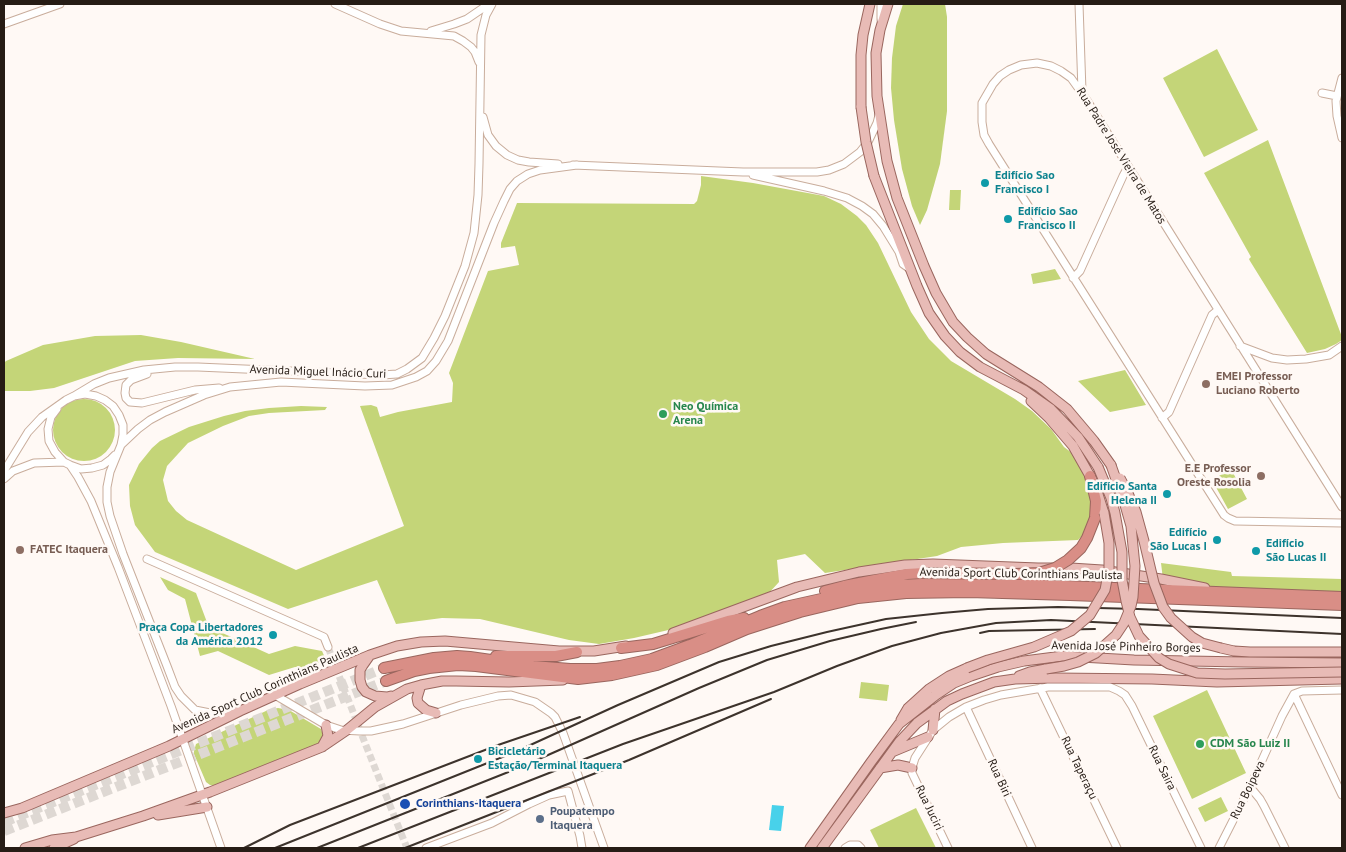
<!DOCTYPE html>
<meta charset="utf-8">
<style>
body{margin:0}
#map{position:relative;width:1346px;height:852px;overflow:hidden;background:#fff9f5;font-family:"PT Sans",sans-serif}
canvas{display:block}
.frame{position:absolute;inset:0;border:5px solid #261c15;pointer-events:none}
</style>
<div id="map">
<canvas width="1346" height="852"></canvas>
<div class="frame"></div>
</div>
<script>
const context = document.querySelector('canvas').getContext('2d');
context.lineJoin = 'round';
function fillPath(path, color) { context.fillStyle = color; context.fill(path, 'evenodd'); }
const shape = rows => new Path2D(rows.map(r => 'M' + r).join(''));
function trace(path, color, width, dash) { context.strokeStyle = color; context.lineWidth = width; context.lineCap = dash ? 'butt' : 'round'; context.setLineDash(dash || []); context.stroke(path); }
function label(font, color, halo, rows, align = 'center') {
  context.font = font + ' "PT Sans",sans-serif'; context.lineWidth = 5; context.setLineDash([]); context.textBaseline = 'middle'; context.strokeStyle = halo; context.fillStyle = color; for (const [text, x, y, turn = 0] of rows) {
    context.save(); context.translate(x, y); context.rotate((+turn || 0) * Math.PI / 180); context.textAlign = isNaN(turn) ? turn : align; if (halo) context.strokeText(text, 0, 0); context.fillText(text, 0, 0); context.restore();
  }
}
const green = shape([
 [1217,49,1258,130,1204,157,1163,78],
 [1268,140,1342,337,1342,340,1336,344,1325,349,1307,353,1250,261,1249,259,1251,257,1204,173],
 [701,176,753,183,824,196,841,204,857,216,866,225,878,243,911,312,929,339,951,361,1015,399,1032,411,1051,429,1064,447,1080,459,1090,482,1093,510,1083,535,1078,540,1003,543,961,547,937,556,825,573,805,554,777,560,779,582,768,594,677,628,634,638,599,644,569,640,480,619,442,618,396,624,377,580,288,609,155,552,135,525,130,506,129,485,139,464,152,448,160,441,189,427,224,416,245,411,269,408,301,406,327,407,325,410,269,413,249,416,223,426,188,443,167,466,163,480,168,501,176,511,187,520,296,570,404,526,360,406,371,405,377,407,380,417,398,412,452,402,453,383,449,373,488,271,519,265,515,246,501,248,501,243,517,203,694,204,697,201,701,185],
 [950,190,961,190,960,210,949,210],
 [1055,269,1061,279,1033,284,1031,274],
 [141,335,181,342,255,359,178,358,135,361,54,388,30,391,4,391,4,363,6,361,43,345,95,336],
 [1125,370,1146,405,1110,412,1078,381],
 '53 430a31 31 0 1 1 62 0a31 31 0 1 1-62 0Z',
 [1231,469,1247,499,1228,509,1212,480],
 [1161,563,1231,572,1232,576,1342,579,1342,591,1288,591,1164,587],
 [160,577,196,593,211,633,218,631,269,654,295,646,322,651,326,660,306,668,295,667,269,675,218,651,200,656,185,599,168,590],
 [861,682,889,685,887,701,859,698],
 [1207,690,1246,773,1192,799,1153,716],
 [278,708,289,710,321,729,323,735,322,739,318,745,214,786,210,785,206,782,194,754,194,751,196,744,268,710],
 [1221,797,1228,811,1205,822,1198,808],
 [916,808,936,848,879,848,870,830]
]);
const forest = shape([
 [903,4,945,4,947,17,947,111,940,164,927,210,920,225,912,206,902,169,894,120,891,88,892,58,896,26]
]);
const water = shape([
 [772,805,784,806,781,831,769,830]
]);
const minorTunnel = shape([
 [328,647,363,738,407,848]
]);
const highwayTunnel = shape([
 [4,822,384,668],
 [4,831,386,681]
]);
const minor = shape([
 [335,4,380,24,401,31,454,36,463,41,471,47,475,52,479,62],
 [881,4,881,20],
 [1079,4,1082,91],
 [4,24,60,4],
 [431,31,454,24,467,19,489,4],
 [1342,78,1336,101,1337,116,1342,138],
 [1322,93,1337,96],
 [483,117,488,135,496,146,507,155,518,160,529,162,558,164],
 [573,165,743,172,817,172,829,170,844,164,860,152,868,142,877,123,879,115],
 [753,175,824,191,847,198,862,206,873,214,883,226,899,252,903,264,910,269],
 [1073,278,1080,271,1123,176,1128,167],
 [1240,346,1272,358,1287,360,1306,359,1329,355,1342,346],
 [147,374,131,380,126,385,125,393,126,398,130,402,142,403,195,390,219,388],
 [74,396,94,384,109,378,144,370,175,367,198,367,382,375,397,374,407,369,422,358,434,338,445,316,465,266,474,233,478,195,479,164,481,35,486,15,492,4],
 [57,409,51,417,48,429,49,441,55,452,64,462,70,465,81,469,92,468,103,465,111,459,115,455],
 [1162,418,1169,412,1212,315,1218,310],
 [121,445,138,429,150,420,165,412,204,395,230,387,281,382,365,386,392,385,416,377,427,371,436,361,448,341,494,223,504,201,510,189,517,181,528,174,540,170,577,165],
 [70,465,78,477,91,501,118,567,171,706,221,848],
 [4,471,28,432,42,417,66,400,74,396,85,394,96,396,105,400,113,406,119,415,123,425,123,435,121,445,110,472,107,487,107,502,110,516,123,554,167,666,175,687,181,696,195,710,210,713,236,712],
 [4,479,13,471,34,463,64,462],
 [1342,507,1086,99,1071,78,1061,71,1051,66,1037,63,1021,65,1009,70,1000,76,993,84,982,103,982,122,984,135,989,144,1224,515,1228,518,1235,521,1342,523],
 [147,559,315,633,324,637,328,647],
 [1040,688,1117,848],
 [1294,694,1342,795],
 [275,695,326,725,341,730,360,731,371,731,403,724,461,705,498,696,511,695,535,702,551,713,555,717,563,733,604,848],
 [966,707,1032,848],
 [1250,787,1260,799,1264,806,1285,848],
 [426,848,492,823,529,804,549,795,568,791,580,836,582,848],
 [845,848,850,845,858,845,861,848],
 [948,848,912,773,912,768,915,758,933,730,949,717,966,707,984,700,1001,695,1048,687,1110,687,1119,691,1125,695,1132,706,1201,848],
 [1219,848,1250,787,1282,716,1294,694,1302,691,1342,690]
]);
const major = shape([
 [888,4,880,30,876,53,877,96,887,161,897,198,924,266,936,293,953,322,967,337,986,354,1039,387,1067,409,1094,441,1111,465],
 [861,107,861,55,863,35,870,4],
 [874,176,917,286,929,313,945,336,960,352,980,367,1024,390,1051,409,1078,437,1098,467],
 [1031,401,1049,418,1073,446,1090,476,1097,491,1104,513],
 [673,633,797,587,859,572,905,565,933,564,1038,568,1071,568,1102,570,1161,579,1205,588],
 [1221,648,1234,651,1250,652,1342,652],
 [370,655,363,665,360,670,360,680,362,687,366,692,375,696,387,697,391,696],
 [1019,676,1030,672,1046,669],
 [421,685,417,698,418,703,426,710,436,713],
 [901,720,908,708,929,689,949,676,967,668],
 [933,730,935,709],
 [322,747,328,736,326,725],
 [892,752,928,737],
 [880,768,898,765,912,768],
 [4,813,22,808,169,746,240,711,300,684,370,655,397,646,421,642,445,641,559,651,594,651,626,646],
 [158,815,207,807],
 [25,848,52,840,76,837,143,816,210,792,322,747,347,730,375,707,407,689,421,685,442,681,456,681,509,682,563,680],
 [54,848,74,839],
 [810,848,871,762,899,724,936,695,954,683,971,676,998,667,1024,661,1063,656,1134,660,1244,662,1342,663],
 [822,848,900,741,917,723,947,701,962,694,994,682,1015,679,1055,678,1152,679,1217,682,1342,679]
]);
const highway = shape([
 [1090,476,1096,501,1095,518],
 [825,591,844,586,875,580,907,574,924,573],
 [621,648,653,644,728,621,744,618],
 [496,656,556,656,577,652],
 [384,668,434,658,457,656,470,657,533,666,570,669,597,669,620,666,652,659,690,645,760,616,785,607,857,591,900,585,944,583,1014,584,1342,597],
 [386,681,414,671,429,668,458,665,476,666,578,679,612,675,657,665,705,647,747,629,800,612,858,598,906,593,969,592,1070,595,1342,605]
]);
const rail = shape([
 [980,633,989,631,1095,629],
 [244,848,290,825,498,745,580,717],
 [275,848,515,752,618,705,719,662,771,646,827,632,886,619,942,613,988,609,1058,607,1138,609,1342,618],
 [317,848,521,767,699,688,767,660,830,641,881,629,916,622],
 [358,848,623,744,774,692,837,666,892,646,941,633,996,623,1051,620,1342,634],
 [405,848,629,760,771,699]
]);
const majorBridge = shape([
 [861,107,866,142,874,176],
 [1098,467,1111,498,1115,513,1122,552,1122,580,1126,601,1130,617,1139,636,1159,658,1169,664,1197,673,1225,674,1342,672],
 [1120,478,1127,491,1136,512,1144,541,1154,583,1163,607,1171,618,1192,637,1202,643,1221,648],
 [967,668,988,660,1034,647,1062,635,1071,631,1090,615,1105,590,1109,569,1109,543,1104,513],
 [1046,669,1064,666,1078,662,1096,653,1116,635,1124,623,1131,606,1133,597,1135,566,1131,526,1125,505,1111,465]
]);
const highwayBridge = shape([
 [924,573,1016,574,1039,573,1055,568,1068,560,1081,548,1087,538,1095,518]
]);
const markers = [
 [985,183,5,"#0f9aa8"],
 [1008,219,5,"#0f9aa8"],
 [1206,384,5,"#8d6e63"],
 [663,414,5,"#2e9e5b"],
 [1261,476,5,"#8d6e63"],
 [1167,494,5,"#0f9aa8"],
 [1217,540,5,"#0f9aa8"],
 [20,550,5,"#8d6e63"],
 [1256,551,5,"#0f9aa8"],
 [273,635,5,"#0f9aa8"],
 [1200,744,5,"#2e9e5b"],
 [478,759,5,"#0f9aa8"],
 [405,804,6,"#1a4fb4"],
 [540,819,5,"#5c6f8a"]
];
const streetNames = [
 ["Rua Padre José Vieira de Matos",1121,156,58],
 ["Avenida Miguel Inácio Curi",318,372,2],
 ["Avenida Sport Club Corinthians Paulista",1021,574,1],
 ["Avenida José Pinheiro Borges",1126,647,1],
 ["Avenida Sport Club Corinthians Paulista",265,689,-24],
 ["Rua Taperaçu",1079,768,64],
 ["Rua Saira",1162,768,64],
 ["Rua Biri",999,778,65],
 ["Rua Boipeva",1248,790,-64],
 ["Rua Juciri",929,808,64]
];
const cultureNames = [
 ["Edifício Sao",995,176],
 ["Francisco I",995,190],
 ["Edifício Sao",1018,212],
 ["Francisco II",1018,226],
 ["Edifício Santa",1157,487,"right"],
 ["Helena II",1157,501,"right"],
 ["Edifício",1207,533,"right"],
 ["São Lucas I",1207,547,"right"],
 ["Edifício",1266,544],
 ["São Lucas II",1266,558],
 ["Praça Copa Libertadores",263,628,"right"],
 ["da América 2012",263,642,"right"],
 ["Bicicletário",488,752],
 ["Estação/Terminal Itaquera",488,766]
];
const educationNames = [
 ["EMEI Professor",1216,377],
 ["Luciano Roberto",1216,391],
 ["E.E Professor",1251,469,"right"],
 ["Oreste Rosolia",1251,483,"right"],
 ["FATEC Itaquera",30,550]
];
const leisureNames = [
 ["Neo Química",673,407],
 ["Arena",673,421],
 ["CDM São Luiz II",1210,744]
];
const transitNames = [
 ["Corinthians-Itaquera",416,804]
];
const serviceNames = [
 ["Poupatempo",550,812],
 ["Itaquera",550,826]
];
fillPath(green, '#c4d578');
fillPath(forest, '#c0d275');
fillPath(water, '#48d1ea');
trace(minorTunnel, '#ded8d3', 7, [7, 3.5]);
trace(highwayTunnel, '#ded8d3', 10, [10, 5]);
trace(minor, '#c9ad9c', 9);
trace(major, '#9a665e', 11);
trace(highway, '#9a665e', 12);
trace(minor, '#fff', 7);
trace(major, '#e8bbb6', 9);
trace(highway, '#d98e86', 10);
trace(rail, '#3d332c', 2);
trace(majorBridge, '#9a665e', 11, []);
trace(highwayBridge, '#9a665e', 12, []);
trace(majorBridge, '#e8bbb6', 9);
trace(highwayBridge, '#d98e86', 10);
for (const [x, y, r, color] of markers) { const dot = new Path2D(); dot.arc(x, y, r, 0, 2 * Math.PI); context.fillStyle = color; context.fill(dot); trace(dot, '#fff9f5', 2); }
label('12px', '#261c15', '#fff9f5', streetNames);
label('bold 12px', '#0d838f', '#fff9f5', cultureNames, 'left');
label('bold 12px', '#785e54', '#fff9f5', educationNames, 'left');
label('bold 12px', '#27864d', '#fff9f5', leisureNames, 'left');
label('bold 12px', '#164399', '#fff9f5', transitNames, 'left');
label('bold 12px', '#4e5e75', '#fff9f5', serviceNames, 'left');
</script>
